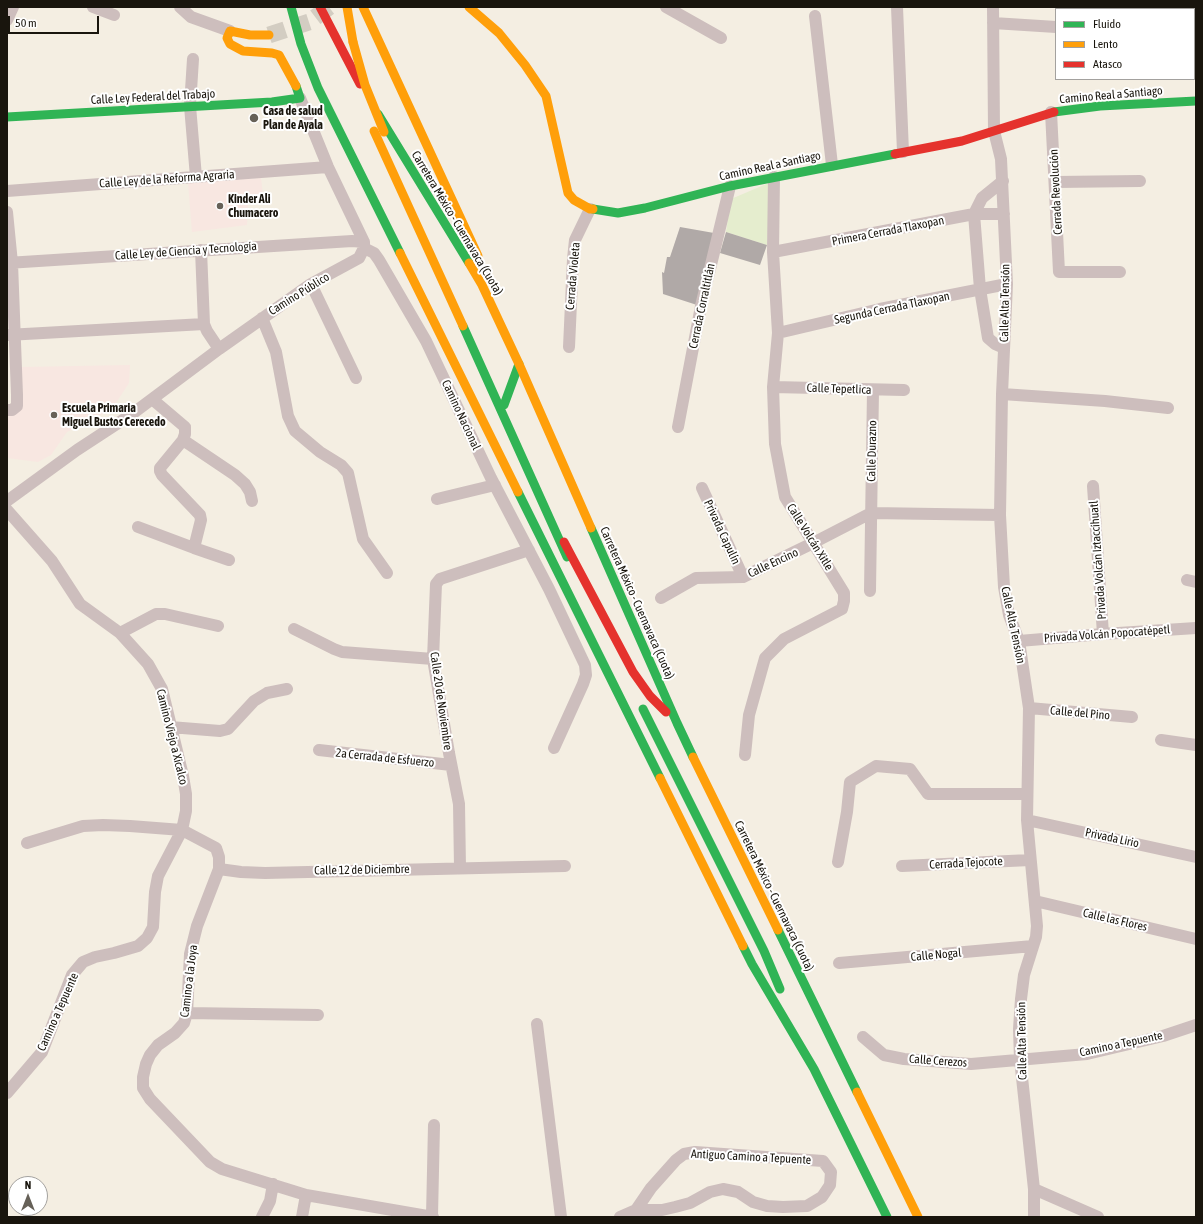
<!DOCTYPE html>
<meta charset="utf-8">
<style>
body{margin:0}
#map{position:relative;width:1203px;height:1224px;overflow:hidden;background:#f4eee2;font-family:"Asap Condensed",sans-serif}
canvas{display:block}
.frame{position:absolute;inset:0;border:8px solid #19150d;pointer-events:none}
.legend{position:absolute;left:1055px;top:8px;width:140px;height:72px;box-sizing:border-box;background:#fff;border:1px solid #a3a19e;margin:0;padding:5px 7px;list-style:none;font-size:12px;color:#19150d}
.legend li{display:flex;align-items:center;gap:8px;height:20px}
.legend b{width:20px;border:1px solid #a3a19e}
.north{position:absolute;left:8px;top:1176px;width:40px;height:40px;box-sizing:border-box;background:#fff;border:1px solid #a3a19e;border-radius:50%;rotate:0deg;font-size:11px;font-weight:700;line-height:16px;text-align:center;color:#19150d}
.north::after{content:'';display:block;margin:auto;width:14px;height:18px;background:#666158;clip-path:polygon(50% 0,100% 100%,50% 72%,0 100%)}
.scale{position:absolute;left:8px;top:16px;width:91px;height:18px;box-sizing:border-box;border:2px solid #19150d;border-top:0;padding-left:5px;font-size:12px;line-height:14px;white-space:nowrap;color:#19150d;-webkit-text-stroke:3px #fff;paint-order:stroke}
</style>
<div id="map">
<canvas width="1203" height="1224"></canvas>
<div class="frame"></div>
<ul class="legend">
<li><b style="height:5px;background:#30b455"></b>Fluido</li>
<li><b style="height:5px;background:#ff9f0a"></b>Lento</li>
<li><b style="height:5px;background:#e5322d"></b>Atasco</li>
</ul>
<div class="north">N</div>
<div class="scale">50 m</div>
</div>
<script>
const context = document.querySelector('canvas').getContext('2d');
context.lineJoin = 'round';
function fillPath(path, color) { context.fillStyle = color; context.fill(path, 'evenodd'); }
const shape = rows => new Path2D(rows.map(r => 'M' + r).join(''));
function trace(path, color, width, dash) { context.strokeStyle = color; context.lineWidth = width; context.lineCap = dash ? 'butt' : 'round'; context.setLineDash(dash || []); context.stroke(path); }
function label(font, color, halo, rows, align = 'center') {
  context.font = font + ' "Asap Condensed",sans-serif'; context.lineWidth = 4; context.setLineDash([]); context.textBaseline = 'middle'; context.strokeStyle = halo; context.fillStyle = color; for (const [text, x, y, turn = 0] of rows) {
    context.save(); context.translate(x, y); context.rotate((+turn || 0) * Math.PI / 180); context.textAlign = isNaN(turn) ? turn : align; if (halo) context.strokeText(text, 0, 0); context.fillText(text, 0, 0); context.restore();
  }
}
const education = shape([
 [261,178,264,203,248,204,247,225,192,232,188,182],
 [130,365,129,383,112,409,67,432,51,455,38,462,7,458,7,406,23,405,21,367]
]);
const green = shape([
 [771,182,767,245,726,232,731,199]
]);
const building = shape([
 [680,227,714,233,697,305,663,294,662,272,664,273,667,257,670,257],
 [726,232,767,245,760,265,720,253]
]);
const secondaryTunnel = shape([
 [269,35,309,22,329,7]
]);
const street = shape([
 [93,7,114,15],
 [180,7,191,17,230,31],
 [666,7,721,38],
 [897,7,903,152],
 [993,7,994,131,1001,159,1007,284,1002,394,1000,515,1004,587,1009,615,1019,641,1029,708,1027,820,1037,926,1036,937,1024,975,1021,999,1019,1029,1020,1059,1034,1189,1034,1217],
 [815,16,832,165],
 [7,20,13,7],
 [993,23,1056,27],
 [1194,33,1196,33],
 [193,59,190,106,196,177],
 [1051,112,1059,272,1120,272],
 [1003,181,982,198,974,214,980,289,988,338,995,344,1004,348],
 [1056,182,1140,181],
 [7,191,328,167],
 [7,212,12,263,17,395,17,406,12,410,7,410],
 [364,248,374,253,379,260,426,341,491,478,549,589,585,665,586,675,583,684,554,748],
 [201,250,204,324,207,331,219,349],
 [773,252,974,214,1004,214],
 [7,263,352,241,364,242],
 [311,284,356,378],
 [262,318,276,352,288,416,295,431,320,452,341,465,348,473,363,539,387,573],
 [778,333,880,309,1007,284],
 [7,335,204,324],
 [569,347,573,259,575,240,590,209],
 [773,387,904,390],
 [1002,394,1105,401,1168,408],
 [678,427,701,306,730,186],
 [183,440,235,475,245,484,250,492,252,501],
 [1093,486,1103,634],
 [702,488,743,577],
 [437,499,495,485],
 [7,501,77,450,132,414,219,349,311,284,359,258,364,248,364,242,328,167,300,98],
 [7,510,52,561,80,604,120,633,148,664,162,689,183,776,186,794,186,811,182,830,158,876,155,892,153,927,147,938,138,946,114,953,95,957,83,962,72,975,42,1052,7,1093],
 [138,527,194,548,201,520,200,515,162,475,160,471,160,468,183,440,185,434,185,427,152,399],
 [194,548,229,560],
 [1187,580,1196,582],
 [870,591,873,390],
 [661,598,696,578,743,577,813,543,871,513,1000,515],
 [294,629,334,649,342,652,433,659],
 [120,633,156,614,165,614,218,626],
 [1019,641,1103,634,1196,628],
 [1029,708,1132,717],
 [170,727,220,731,228,729,254,701,267,693,287,689],
 [1161,740,1196,745],
 [319,750,451,765],
 [745,755,749,715,765,658,784,639,842,609,844,601,844,593,785,497,775,444,773,387,778,333,773,252,774,177],
 [1027,820,1196,857],
 [27,843,83,826,103,825,130,826,182,830,216,848,219,857,219,869,197,926,190,954,187,1013,184,1023,175,1033,158,1045,150,1055,146,1064,143,1077,143,1088,150,1099,210,1162,222,1169,306,1195,433,1217],
 [838,862,847,812,850,782,876,766,910,769,928,794,1027,794],
 [902,866,1030,860],
 [460,868,459,804,449,753,433,659,436,584,440,579,529,550],
 [219,869,241,872,265,873,565,866],
 [1035,901,1196,939],
 [839,963,1033,946],
 [187,1013,318,1015],
 [537,1024,561,1217],
 [863,1037,884,1055,904,1059,971,1064,1087,1054,1163,1036,1196,1025],
 [1034,1189,1098,1217],
 [432,1216,434,1125],
 [262,1217,270,1201,273,1184],
 [302,1217,306,1195],
 [620,1217,636,1210,662,1210,675,1207,690,1203,710,1192,723,1189,738,1192,753,1202,767,1206,783,1207,807,1206,822,1197,830,1185,831,1172,823,1161,695,1152,684,1154,676,1160,651,1188,636,1210]
]);
const fast = shape([
 [291,7,301,44,318,88,400,253],
 [1054,112,1100,106,1196,101],
 [378,114,469,263],
 [7,117,272,102,300,98,296,86],
 [593,209,618,213,645,208,730,186,895,154],
 [463,326,567,557],
 [504,405,519,364],
 [518,492,660,778],
 [591,528,677,723,693,757],
 [643,709,764,951,780,989],
 [778,930,857,1092],
 [743,946,752,964,814,1069,887,1217]
]);
const slow = shape([
 [347,7,353,42],
 [363,7,478,256],
 [469,7,499,33,525,65,546,96,568,193,574,200,590,209,593,209],
 [269,35,250,35,230,31,227,38,230,44,243,51,272,53,279,55,296,86],
 [374,131,463,326],
 [400,253,518,492],
 [469,263,482,285,519,364,591,528],
 [693,757,778,930],
 [660,778,743,946],
 [857,1092,918,1217]
]);
const jam = shape([
 [320,7,360,84],
 [895,154,962,141,1054,112],
 [564,542,633,672,650,696,666,712]
]);
const slowBridge = shape([
 [353,42,365,85,384,132]
]);
const markers = [
 [254,118,5,"#666158"],
 [220,206,4,"#666158"],
 [54,415,4,"#666158"]
];
const streetNames = [
 ["Camino Real a Santiago",1111,95,-5],
 ["Calle Ley Federal del Trabajo",153,97,-3],
 ["Camino Real a Santiago",770,166,-12],
 ["Calle Ley de la Reforma Agraria",167,179,-4],
 ["Cerrada Revolución",1056,192,-93],
 ["Carretera México - Cuernavaca (Cuota)",457,223,59],
 ["Primera Cerrada Tlaxopan",888,231,-11],
 ["Calle Ley de Ciencia y Tecnología",186,251,-4],
 ["Cerrada Violeta",573,276,-85],
 ["Camino Público",299,294,-32],
 ["Calle Alta Tensión",1005,303,-89],
 ["Cerrada Corraltitlán",702,306,-78],
 ["Segunda Cerrada Tlaxopan",892,308,-12],
 ["Calle Tepetlica",839,389,2],
 ["Camino Nacional",461,415,65],
 ["Calle Durazno",872,451,-89],
 ["Privada Capulín",722,532,65],
 ["Calle Volcán Xitle",810,537,58],
 ["Privada Volcán Iztaccíhuatl",1098,560,-94],
 ["Calle Encino",773,563,-25],
 ["Carretera México - Cuernavaca (Cuota)",637,603,66],
 ["Calle Alta Tensión",1013,625,78],
 ["Privada Volcán Popocatépetl",1107,634,-4],
 ["Calle 20 de Noviembre",441,701,82],
 ["Calle del Pino",1080,713,5],
 ["Camino Viejo a Xicalco",172,737,76],
 ["2a Cerrada de Esfuerzo",385,758,6],
 ["Privada Lirio",1112,838,12],
 ["Cerrada Tejocote",966,863,-3],
 ["Calle 12 de Diciembre",362,870,-1],
 ["Carretera México - Cuernavaca (Cuota)",774,896,64],
 ["Calle las Flores",1115,920,13],
 ["Calle Nogal",936,955,-5],
 ["Camino a la Joya",189,981,-83],
 ["Camino a Tepuente",58,1012,-66],
 ["Calle Alta Tensión",1022,1041,-91],
 ["Camino a Tepuente",1121,1044,-12],
 ["Calle Cerezos",938,1061,4],
 ["Antiguo Camino a Tepuente",751,1157,3]
];
const poiNames = [
 ["Casa de salud",263,111],
 ["Plan de Ayala",263,125],
 ["Kinder Ali",228,199],
 ["Chumacero",228,213],
 ["Escuela Primaria",62,408],
 ["Miguel Bustos Cerecedo",62,422]
];
fillPath(education, '#f8e7e1');
fillPath(green, '#e5edce');
fillPath(building, '#b0a9a7');
trace(secondaryTunnel, '#d3cdc2', 17, [17, 8]);
trace(street, '#cdbebd', 12);
trace(fast, '#30b455', 9);
trace(slow, '#ff9f0a', 9);
trace(jam, '#e5322d', 9);
trace(slowBridge, '#ff9f0a', 9);
for (const [x, y, r, color] of markers) { const dot = new Path2D(); dot.arc(x, y, r, 0, 2 * Math.PI); context.fillStyle = color; context.fill(dot); trace(dot, '#fff', 1.5); }
label('12px', '#19150d', '#fff', streetNames);
label('bold 12px', '#19150d', '#fff', poiNames, 'left');
</script>
